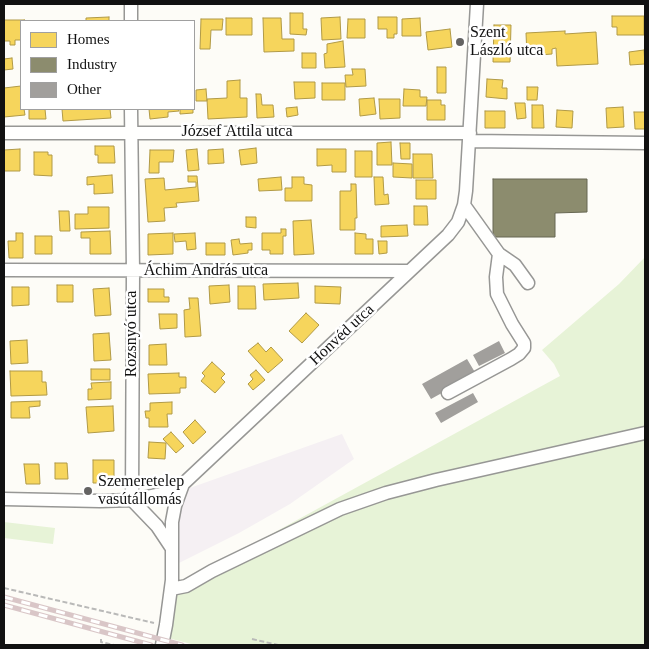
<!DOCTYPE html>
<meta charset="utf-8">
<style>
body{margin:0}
#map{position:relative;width:649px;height:649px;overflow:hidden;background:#fdfcf7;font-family:Georgia,serif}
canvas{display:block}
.frame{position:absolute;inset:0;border:5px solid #111;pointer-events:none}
.legend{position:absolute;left:20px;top:20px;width:175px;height:90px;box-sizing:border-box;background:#fff;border:1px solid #a0a0a0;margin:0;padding:6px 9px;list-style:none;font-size:15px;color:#111}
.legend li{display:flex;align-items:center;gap:10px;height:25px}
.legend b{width:25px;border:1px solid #a0a0a0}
</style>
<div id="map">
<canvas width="649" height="649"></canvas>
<div class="frame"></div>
<ul class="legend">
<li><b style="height:14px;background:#f6d55c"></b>Homes</li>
<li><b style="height:14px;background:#8c8c6e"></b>Industry</li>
<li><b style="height:14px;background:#a19f9c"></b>Other</li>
</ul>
</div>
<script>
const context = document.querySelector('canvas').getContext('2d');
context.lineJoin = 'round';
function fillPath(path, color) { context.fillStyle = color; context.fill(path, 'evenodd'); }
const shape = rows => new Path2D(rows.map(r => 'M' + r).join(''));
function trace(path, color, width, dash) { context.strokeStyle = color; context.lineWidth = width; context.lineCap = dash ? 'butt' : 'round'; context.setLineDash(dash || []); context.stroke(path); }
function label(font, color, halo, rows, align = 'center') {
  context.font = font + ' Georgia,serif'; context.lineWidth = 5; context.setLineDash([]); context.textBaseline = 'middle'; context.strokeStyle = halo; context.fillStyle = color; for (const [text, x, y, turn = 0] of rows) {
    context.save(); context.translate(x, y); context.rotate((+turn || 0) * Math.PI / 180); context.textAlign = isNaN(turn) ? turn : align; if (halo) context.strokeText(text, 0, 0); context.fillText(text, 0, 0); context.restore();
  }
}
const industrial = shape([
 [342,434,354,459,290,504,239,533,179,563,178,524,179,509,187,489]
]);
const green = shape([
 [645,257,645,645,195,645,164,637,171,589,560,376,554,364,542,350,619,284],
 [4,522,55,528,53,544,4,538]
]);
const homes = shape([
 [290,13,303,13,303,29,307,29,306,35,290,34,290,13],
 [612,16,644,16,644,35,617,35,617,27,612,27,612,16],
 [109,17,109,21,86,21,86,18,109,17],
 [340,17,341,39,322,40,321,18,340,17],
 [378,17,397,17,397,34,394,34,394,38,387,38,387,29,378,29,378,17],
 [226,18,252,18,252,35,226,35,226,18],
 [263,18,281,18,282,39,294,39,294,51,264,52,263,18],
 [420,18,421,36,402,36,402,19,420,18],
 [201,19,223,19,222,30,211,30,210,49,200,49,201,19],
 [348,19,365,19,365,38,347,38,348,19],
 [4,20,25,20,21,21,21,40,15,40,15,45,10,45,10,41,4,41,4,20],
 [494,25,511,25,510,62,493,62,494,25],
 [450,29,452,47,428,50,426,32,450,29],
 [565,31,565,34,596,32,598,64,557,66,556,48,552,49,552,54,527,56,526,33,565,31],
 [343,41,345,67,325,68,324,54,327,53,327,44,343,41],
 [644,50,645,64,630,65,629,52,644,50],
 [302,53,316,53,316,68,302,68,302,53],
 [12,58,13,69,4,70,4,59,12,58],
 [437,67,446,67,446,93,437,93,437,67],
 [352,69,365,69,366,86,346,87,345,75,353,75,352,69],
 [487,79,503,80,502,88,507,88,507,99,486,97,487,79],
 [240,80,240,98,247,98,247,117,208,119,207,99,227,98,227,81,240,80],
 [294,82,315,82,315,98,295,99,294,82],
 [322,83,345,83,345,100,322,100,322,83],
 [21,86,21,109,24,109,25,115,4,117,4,88,21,86],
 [527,87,538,87,537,100,527,100,527,87],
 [206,89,207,101,196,101,196,90,206,89],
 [404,89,420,90,420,97,427,97,426,106,403,106,404,89],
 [256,94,261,94,262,105,273,105,274,117,257,118,256,94],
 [374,98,376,114,360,116,359,99,374,98],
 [379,99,400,99,400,118,380,119,379,99],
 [427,100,441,100,441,105,445,105,445,120,427,120,427,100],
 [515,103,525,103,526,118,517,119,515,103],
 [532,105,543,105,544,128,532,128,532,105],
 [297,107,298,115,287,117,286,108,297,107],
 [623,107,624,127,607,128,606,108,623,107],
 [29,109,45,109,46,119,29,119,29,109],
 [62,109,110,109,111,118,63,121,62,109],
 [149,109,178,109,179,111,168,112,168,117,150,119,149,109],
 [180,109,193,109,193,113,180,114,180,109],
 [557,110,573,111,572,128,556,127,557,110],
 [485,111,505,111,505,128,485,128,485,111],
 [634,112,645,112,645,129,635,129,634,112],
 [391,142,392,165,377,165,377,143,391,142],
 [400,143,410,143,410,159,401,159,400,143],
 [95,146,114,146,115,163,98,163,98,155,95,155,95,146],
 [256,148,257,163,241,165,239,150,256,148],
 [20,149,20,171,4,171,4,150,20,149],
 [197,149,199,170,188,171,186,150,197,149],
 [223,149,224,163,208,164,208,150,223,149],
 [317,149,346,149,346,172,332,172,332,165,317,166,317,149],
 [150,150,174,150,173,162,159,162,159,173,149,173,150,150],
 [355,151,372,151,372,177,355,177,355,151],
 [34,152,48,152,48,155,52,155,52,176,34,175,34,152],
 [413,154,432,154,433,178,413,178,413,154],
 [393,163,412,164,412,178,393,177,393,163],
 [112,175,113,193,94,194,94,184,87,185,87,177,112,175],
 [188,176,197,176,199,201,176,203,177,207,164,208,165,221,148,222,145,179,164,178,165,190,196,187,196,182,188,182,188,176],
 [281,177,282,190,259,191,258,179,281,177],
 [292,177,304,177,304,184,312,185,312,201,285,201,285,188,292,188,292,177],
 [374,177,383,177,384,195,388,194,389,204,375,205,374,177],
 [416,180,436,180,436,199,416,199,416,180],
 [351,184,356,184,357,218,355,218,355,230,340,230,340,191,351,191,351,184],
 [414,206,427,206,428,225,414,225,414,206],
 [88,207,109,207,109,228,75,229,75,214,88,214,88,207],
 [59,211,69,211,70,231,60,231,59,211],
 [246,217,256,217,256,228,246,227,246,217],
 [311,220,314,254,294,255,293,221,311,220],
 [407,225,408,236,381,237,381,226,407,225],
 [281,229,286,229,286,236,283,236,283,254,270,254,270,250,262,250,262,233,281,233,281,229],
 [110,231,111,254,90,254,90,238,81,238,81,232,110,231],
 [16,233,23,233,23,258,9,258,8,241,16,241,16,233],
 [173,233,173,254,148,255,148,234,173,233],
 [195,233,196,249,187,250,186,241,175,242,174,234,195,233],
 [355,233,366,234,366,239,373,239,373,254,355,254,355,233],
 [35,236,52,236,52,254,35,254,35,236],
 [239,239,240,244,252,243,252,250,248,250,248,253,233,255,231,240,239,239],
 [378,241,387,241,387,253,379,254,378,241],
 [206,243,225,243,225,255,206,255,206,243],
 [298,283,299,298,264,300,263,284,298,283],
 [57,285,73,285,73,302,57,302,57,285],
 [229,285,230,302,210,304,209,286,229,285],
 [238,286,255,286,256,309,238,309,238,286],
 [315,286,341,287,340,304,315,303,315,286],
 [12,287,29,287,29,305,12,306,12,287],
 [109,288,111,315,95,316,93,289,109,288],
 [148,289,164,289,164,297,169,297,169,302,148,302,148,289],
 [189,298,198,298,201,336,185,337,184,310,190,309,189,298],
 [306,313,319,325,302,343,289,331,306,313],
 [159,314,177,314,177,328,160,329,159,314],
 [109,333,111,360,94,361,93,334,109,333],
 [27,340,28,363,11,364,10,341,27,340],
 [258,343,266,352,271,347,283,360,268,373,248,351,258,343],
 [166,344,167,365,149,365,149,345,166,344],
 [212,362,225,374,221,378,225,382,215,393,201,381,205,376,202,373,212,362],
 [91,369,110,369,110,380,91,380,91,369],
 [256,370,265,380,253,390,248,384,253,379,250,375,256,370],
 [10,371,42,371,42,382,46,382,47,395,11,396,10,371],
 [179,373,179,377,186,377,186,388,180,388,180,393,149,394,148,374,179,373],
 [111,382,111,399,88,400,88,389,92,389,91,383,111,382],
 [40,401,40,406,29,407,30,418,11,418,11,402,40,401],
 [172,402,172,414,167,414,168,427,149,427,149,418,146,418,145,411,150,411,150,403,172,402],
 [113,406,114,431,88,433,86,407,113,406],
 [195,420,206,432,193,444,183,432,195,420],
 [171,432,184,446,176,453,163,439,171,432],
 [149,442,166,443,165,459,148,458,149,442],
 [93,460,114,460,114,483,93,483,93,460],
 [55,463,67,463,68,479,55,479,55,463],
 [24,464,39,464,40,484,26,484,24,464]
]);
const industry = shape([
 [493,179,587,179,587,212,555,213,555,237,493,237,493,179]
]);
const building = shape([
 [499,341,505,353,479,366,473,355],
 [467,359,476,374,431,399,422,384],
 [473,393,478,402,441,423,435,413]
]);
const path = shape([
 [4,588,154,623],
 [101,639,101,642,114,645],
 [252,639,278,645]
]);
const minor = shape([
 [131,21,131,4],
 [131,109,133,271,132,500],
 [4,133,470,133],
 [469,141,645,143],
 [464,205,499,254,515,265,528,283],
 [4,270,409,271],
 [448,393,511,359,519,354,524,348,524,343,512,324,497,294,496,277,499,254],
 [4,499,100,501,132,500,170,492,183,484],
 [132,500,157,526,171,547],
 [171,589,186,586,212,571,340,509,386,493,436,480,645,433],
 [162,645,166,625,172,580,172,522,175,506,183,484,448,235,458,222,464,205,466,191,477,4]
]);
const rail = shape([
 [4,597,182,645],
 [4,605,151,645]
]);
const markers = [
 [460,42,5,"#646362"],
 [88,491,5,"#646362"]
];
const poiNames = [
 ["Szent",470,33],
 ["László utca",470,51],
 ["Szemeretelep",98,482],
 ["vasútállomás",98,500]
];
const streetNames = [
 ["József Attila utca",237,132],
 ["Áchim András utca",206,271],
 ["Rozsnyó utca",132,334,-90],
 ["Honvéd utca",342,335,-43]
];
fillPath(industrial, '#f5f0f3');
fillPath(green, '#e7f3d7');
fillPath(homes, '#f6d55c');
trace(homes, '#b19a46', 1);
fillPath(industry, '#8c8c6e');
trace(industry, '#676752', 1);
fillPath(building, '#a19f9c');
trace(minor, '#979795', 15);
trace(path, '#b9b9b8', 2, [5, 2.5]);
trace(minor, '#fffffe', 12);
trace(rail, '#d9c6c7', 5);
trace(rail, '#fff', 3, [9]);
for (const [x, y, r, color] of markers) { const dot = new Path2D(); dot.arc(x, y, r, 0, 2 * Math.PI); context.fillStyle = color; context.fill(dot); trace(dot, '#fff', 2); }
label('16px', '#111', '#fff', poiNames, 'left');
label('16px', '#111', '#fff', streetNames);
</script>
